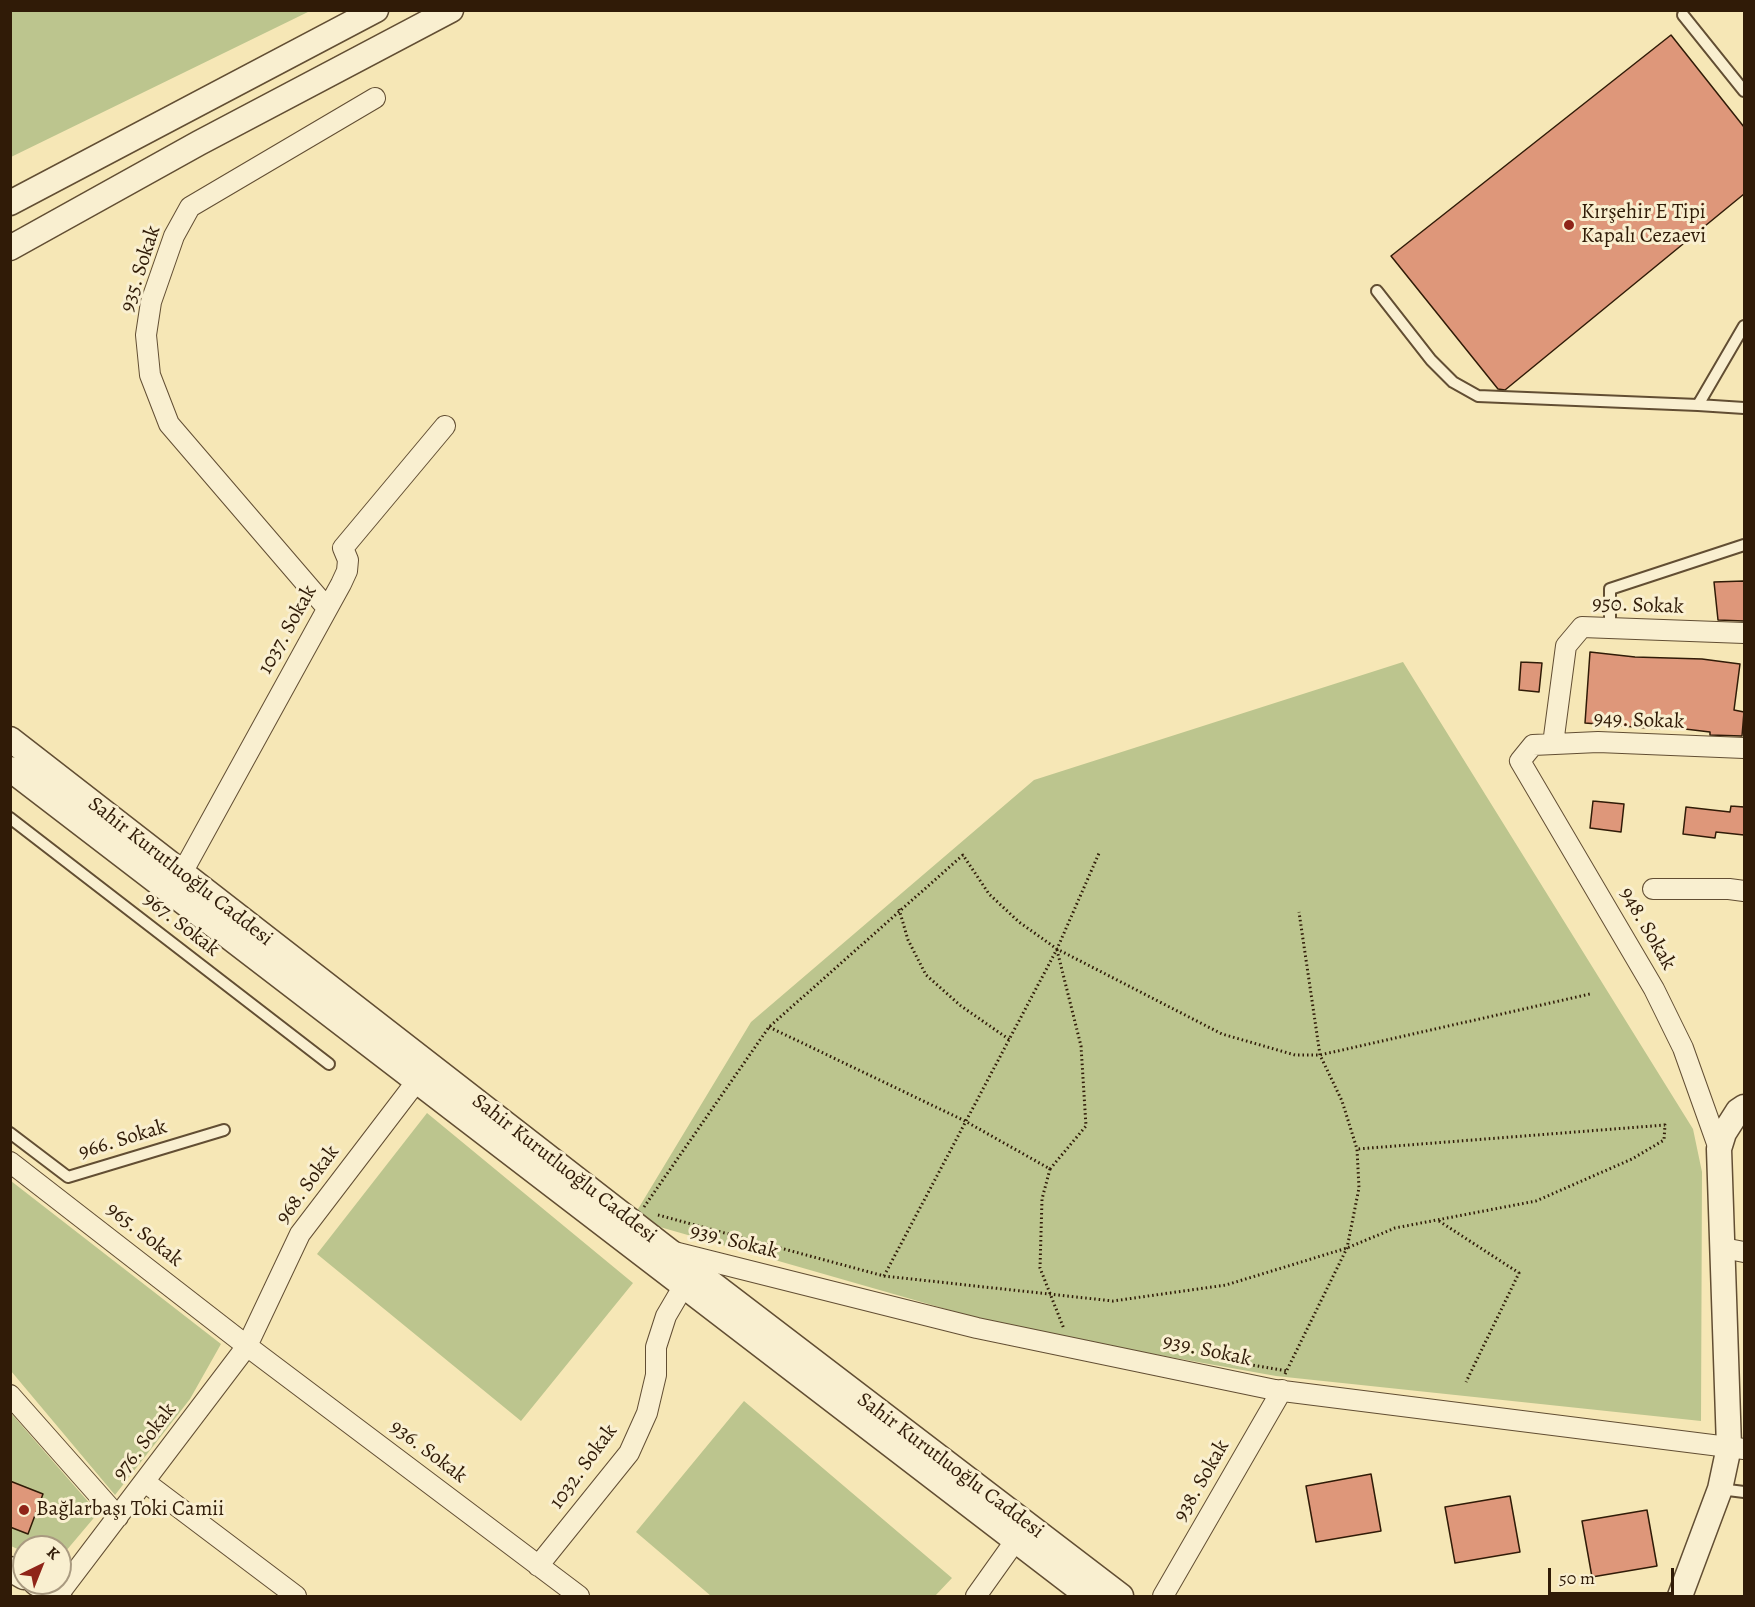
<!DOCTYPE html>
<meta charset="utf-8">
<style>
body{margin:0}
#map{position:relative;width:1755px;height:1607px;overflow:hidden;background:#f6e7b6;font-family:Alegreya,serif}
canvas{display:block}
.frame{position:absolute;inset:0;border:12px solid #301b07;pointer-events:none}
.north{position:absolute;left:12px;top:1535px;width:60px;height:60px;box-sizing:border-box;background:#f9efd0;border:2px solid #a99a80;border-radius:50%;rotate:43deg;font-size:16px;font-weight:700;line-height:24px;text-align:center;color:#301b07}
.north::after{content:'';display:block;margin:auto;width:21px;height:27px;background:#8f2418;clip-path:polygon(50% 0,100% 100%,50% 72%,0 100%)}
.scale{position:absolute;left:1548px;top:1568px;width:126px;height:27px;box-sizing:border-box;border:3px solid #301b07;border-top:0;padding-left:8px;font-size:18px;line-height:21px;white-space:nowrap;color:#301b07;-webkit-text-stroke:4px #f9efd0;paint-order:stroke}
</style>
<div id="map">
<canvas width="1755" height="1607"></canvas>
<div class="frame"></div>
<div class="north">K</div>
<div class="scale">50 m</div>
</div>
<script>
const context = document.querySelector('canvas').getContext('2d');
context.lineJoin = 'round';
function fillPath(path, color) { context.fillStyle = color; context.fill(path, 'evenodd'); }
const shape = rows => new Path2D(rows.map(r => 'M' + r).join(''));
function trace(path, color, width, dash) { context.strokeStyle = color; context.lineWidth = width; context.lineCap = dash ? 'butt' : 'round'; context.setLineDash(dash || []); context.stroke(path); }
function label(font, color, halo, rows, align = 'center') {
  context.font = font + ' Alegreya,serif'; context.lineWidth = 6; context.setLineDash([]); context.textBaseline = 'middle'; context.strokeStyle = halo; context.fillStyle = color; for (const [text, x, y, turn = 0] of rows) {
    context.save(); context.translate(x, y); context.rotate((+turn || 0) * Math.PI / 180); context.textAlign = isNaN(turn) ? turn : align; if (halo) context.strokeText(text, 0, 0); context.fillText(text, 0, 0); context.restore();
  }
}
const green = shape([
 [11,10,310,10,310,11,11,157],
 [1403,662,1693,1129,1702,1172,1701,1421,1276,1376,1019,1330,632,1219,751,1022,1034,780],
 [427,1113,633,1283,521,1421,317,1254],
 [11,1181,221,1344,190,1399,115,1495,11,1371],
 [744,1401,952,1578,935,1596,711,1596,636,1532],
 [10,1412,98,1513,60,1558,60,1547,24,1547,24,1552,11,1546]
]);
const building = shape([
 [1671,35,1744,127,1744,194,1505,390,1498,389,1391,256,1671,35],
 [1744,581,1744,621,1718,620,1714,582,1744,581],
 [1590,652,1635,657,1702,659,1740,664,1734,710,1744,712,1742,736,1710,735,1710,732,1660,726,1660,729,1585,723,1590,652],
 [1521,662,1542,663,1539,692,1519,690,1521,662],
 [1593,801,1624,804,1621,832,1590,828,1593,801],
 [1731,806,1744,807,1744,835,1716,832,1715,838,1683,834,1686,807,1730,812,1731,806],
 [1371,1474,1381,1531,1316,1542,1306,1486,1371,1474],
 [10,1481,43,1494,28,1534,10,1527,10,1481],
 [1510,1496,1520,1552,1455,1563,1445,1507,1510,1496],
 [1647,1510,1657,1566,1592,1577,1582,1521,1647,1510]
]);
const path = shape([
 [10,11,13,10],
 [899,909,908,940,926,975,961,1006,1010,1040],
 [769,1027,965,1121,1050,1169,1086,1126,1081,1046,1057,950],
 [1050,1169,1042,1199,1040,1268,1064,1329],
 [644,1207,769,1027,963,855,989,894,1019,922,1057,949,1222,1034,1295,1055,1320,1055,1590,994],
 [658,1215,884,1276,1113,1301,1226,1285,1347,1248,1395,1228,1536,1201,1632,1159,1664,1140,1665,1125,1357,1149],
 [1439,1221,1519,1273,1466,1382],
 [884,1276,1057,949,1100,851],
 [1240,1363,1287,1371],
 [1285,1374,1347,1248,1359,1188,1357,1149,1342,1101,1320,1055,1299,912]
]);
const service = shape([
 [1683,15,1744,91],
 [1377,291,1431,360,1453,382,1478,396,1698,405],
 [1744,326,1698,405,1744,408],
 [1610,628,1610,589,1744,545],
 [10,818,329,1064],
 [10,1133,68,1177,224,1130],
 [1720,1489,1744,1492]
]);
const minor = shape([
 [327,608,169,424,150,375,146,335,151,302,174,236,190,207,375,98],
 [1553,744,1566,646,1582,627,1744,633],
 [182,873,341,584,347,571,348,560,343,548,445,426],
 [1653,889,1729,889,1744,891],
 [1719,1149,1683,1048,1654,989,1520,761,1533,745,1598,742,1744,748],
 [10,1162,247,1346,579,1596],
 [1723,1248,1744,1252],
 [674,1252,977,1328,1275,1390,1744,1449],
 [10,1395,118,1517],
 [145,1482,296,1596],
 [538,1566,629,1453,647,1413,656,1375,656,1347,666,1316,683,1287],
 [58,1595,247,1346,300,1234,426,1069],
 [976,1596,1023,1530],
 [1163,1596,1282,1390]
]);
const tertiary = shape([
 [10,203,376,10],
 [10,248,199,143,451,10],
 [10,739,668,1250,1121,1596],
 [10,769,1088,1596],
 [10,1569,24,1577],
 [36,1583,59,1596],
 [1680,1596,1720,1489,1729,1447,1719,1149,1724,1133,1738,1111,1744,1107]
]);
const markers = [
 [1569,225,6,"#8f2418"],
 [24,1510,6,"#8f2418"]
];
const poiNames = [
 ["Kırşehir E Tipi",1581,213],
 ["Kapalı Cezaevi",1581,237],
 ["Bağlarbaşı Toki Camii",36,1510]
];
const streetNames = [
 ["935. Sokak",141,269,-72],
 ["950. Sokak",1638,606,2],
 ["1037. Sokak",288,630,-61],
 ["949. Sokak",1639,721,2],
 ["Sahir Kurutluoğlu Caddesi",180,872,38],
 ["967. Sokak",181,925,38],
 ["948. Sokak",1647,929,60],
 ["966. Sokak",123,1140,-17],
 ["Sahir Kurutluoğlu Caddesi",564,1169,38],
 ["968. Sokak",308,1185,-54],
 ["965. Sokak",144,1235,38],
 ["939. Sokak",734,1242,14],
 ["939. Sokak",1207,1351,12],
 ["976. Sokak",145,1442,-53],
 ["936. Sokak",428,1452,37],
 ["Sahir Kurutluoğlu Caddesi",950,1466,37],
 ["1032. Sokak",584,1467,-54],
 ["938. Sokak",1202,1481,-60]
];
fillPath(green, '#bcc58e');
fillPath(building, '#de977a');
trace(building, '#301b07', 1.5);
trace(service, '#624e33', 14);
trace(minor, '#624e33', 22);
trace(tertiary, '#624e33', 27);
trace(path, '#301b07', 3, [1.5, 3]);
trace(service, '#f9efd0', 10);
trace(minor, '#f9efd0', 20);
trace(tertiary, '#f9efd0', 24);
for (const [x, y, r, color] of markers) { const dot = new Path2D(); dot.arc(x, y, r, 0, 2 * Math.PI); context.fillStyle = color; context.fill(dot); trace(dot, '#f9efd0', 2); }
label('21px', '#301b07', '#f9efd0', poiNames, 'left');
label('21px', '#301b07', '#f9efd0', streetNames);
</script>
